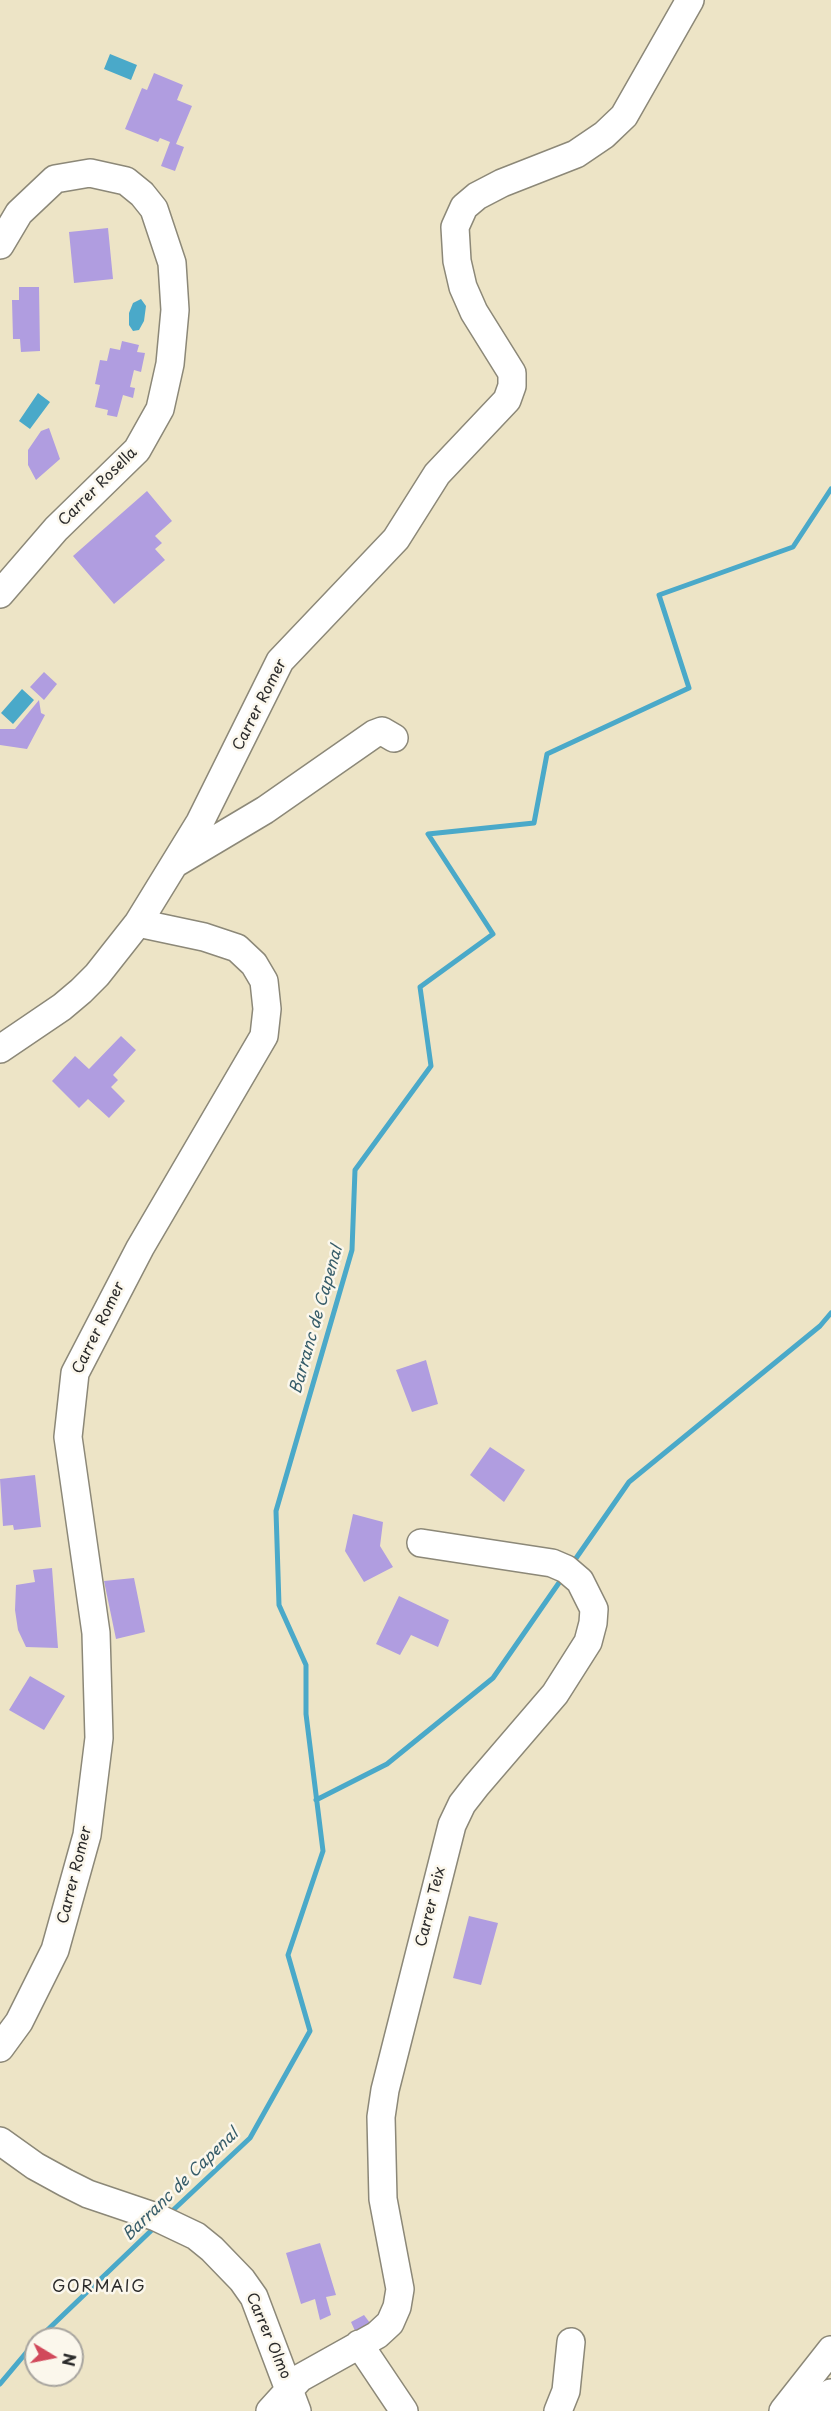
<!DOCTYPE html>
<style>
body{margin:0}
#map{position:relative;width:831px;height:2411px;overflow:hidden;background:#ede4c6;font-family:"Playpen Sans",sans-serif}
canvas{display:block}
.north{position:absolute;left:24px;top:2327px;width:60px;height:60px;box-sizing:border-box;background:#fbf7ec;border:2px solid #a8a59f;border-radius:50%;rotate:100deg;font-size:16px;font-weight:700;line-height:24px;text-align:center;color:#2b2b2b}
.north::after{content:'';display:block;margin:auto;width:21px;height:27px;background:#d1495b;clip-path:polygon(50% 0,100% 100%,50% 72%,0 100%)}
</style>
<div id="map">
<canvas width="831" height="2411"></canvas>
<div class="north">N</div>
</div>
<script>
const context = document.querySelector('canvas').getContext('2d');
context.lineJoin = 'round';
function fillPath(path, color) { context.fillStyle = color; context.fill(path, 'evenodd'); }
const shape = rows => new Path2D(rows.map(r => 'M' + r).join(''));
function trace(path, color, width, dash) { context.strokeStyle = color; context.lineWidth = width; context.lineCap = dash ? 'butt' : 'round'; context.setLineDash(dash || []); context.stroke(path); }
function label(font, color, halo, rows, align = 'center') {
  context.font = font + ' "Playpen Sans",sans-serif'; context.lineWidth = 5; context.setLineDash([]); context.textBaseline = 'middle'; context.strokeStyle = halo; context.fillStyle = color; for (const [text, x, y, turn = 0] of rows) {
    context.save(); context.translate(x, y); context.rotate((+turn || 0) * Math.PI / 180); context.textAlign = isNaN(turn) ? turn : align; if (halo) context.strokeText(text, 0, 0); context.fillText(text, 0, 0); context.restore();
  }
}
const water = shape([
 [110,54,137,65,131,80,104,69],
 [141,299,146,306,144,321,139,330,133,331,129,325,129,313,133,303],
 [38,393,50,402,30,429,19,421],
 [22,689,34,700,13,724,1,713]
]);
const stream = shape([
 [572,1564,629,1482,820,1326,831,1313],
 [316,1800,387,1764,493,1678,563,1577],
 [169,2214,250,2138,310,2031,288,1955,323,1851,306,1714,306,1665,279,1605,276,1511,352,1250,355,1170,431,1066,420,987,493,934,428,834,534,823,547,754,689,688,659,595,793,547,831,489],
 [38,2339,156,2226],
 [0,2384,36,2341]
]);
const building = shape([
 [154,73,183,85,177,100,192,106,176,144,184,147,175,171,161,166,170,142,160,138,158,142,125,129,142,88,147,90],
 [108,228,113,279,74,283,69,232],
 [19,287,39,287,40,351,21,352,20,339,13,339,12,300,19,300],
 [122,341,139,345,137,352,145,353,141,372,134,370,130,387,135,388,133,398,123,395,117,417,107,415,108,410,95,407,100,385,95,384,100,360,107,361,110,348,120,350],
 [49,428,60,459,36,480,28,465,28,450,41,431],
 [147,491,172,521,155,536,162,543,155,549,165,560,114,604,73,556],
 [44,672,57,684,44,700,30,687],
 [39,700,41,713,45,715,27,749,0,745,0,729,15,729],
 [121,1036,136,1050,113,1075,118,1080,111,1087,125,1101,109,1118,88,1099,79,1108,52,1081,75,1056,89,1069],
 [426,1360,438,1404,412,1412,396,1370],
 [490,1447,525,1470,504,1502,470,1475],
 [35,1475,41,1527,14,1530,13,1525,3,1526,0,1479],
 [353,1514,383,1522,380,1546,393,1567,364,1582,345,1551],
 [52,1568,58,1648,26,1647,18,1630,15,1610,16,1585,35,1582,33,1570],
 [134,1578,145,1632,116,1639,104,1581],
 [399,1596,449,1620,438,1647,411,1635,400,1655,376,1644],
 [30,1676,65,1696,44,1730,9,1710],
 [469,1916,498,1923,481,1985,453,1978],
 [320,2243,336,2295,326,2297,331,2315,320,2320,315,2299,301,2304,286,2253],
 [364,2315,370,2323,356,2333,351,2322]
]);
const minor = shape([
 [0,245,19,213,55,179,90,173,126,181,142,194,154,209,172,263,175,310,170,364,160,409,137,450,56,529,0,594],
 [176,863,265,810,374,734,382,731,394,738],
 [0,1049,62,1007,81,991,97,975,138,923,200,822,280,661,396,539,437,474,507,400,512,386,512,373,474,312,463,287,457,261,455,227,464,207,477,196,502,183,576,154,604,135,624,116,690,0],
 [0,2048,19,2022,55,1950,87,1835,99,1738,96,1633,68,1437,75,1373,140,1248,264,1036,267,1009,264,981,254,964,237,948,204,937,138,923],
 [0,2141,35,2166,66,2183,88,2194,156,2217,196,2236,212,2249,242,2280,254,2297,297,2411],
 [359,2344,404,2411],
 [270,2411,300,2378,377,2335,390,2323,397,2307,400,2289,383,2199,381,2117,385,2090,452,1825,462,1804,476,1786,555,1694,588,1642,593,1623,594,1609,580,1581,566,1569,552,1563,421,1543],
 [558,2411,566,2391,571,2342],
 [783,2411,831,2350],
 [810,2411,831,2393]
]);
const streetNames = [
 ["Carrer Rosella",98,487,-45],
 ["Carrer Romer",260,705,-63],
 ["Carrer Romer",99,1328,-64],
 ["Carrer Romer",75,1875,-76],
 ["Carrer Teix",431,1907,-76],
 ["Carrer Olmo",268,2336,67]
];
const waterNames = [
 ["Barranc de Capenal",317,1320,-74],
 ["Barranc de Capenal",181,2185,-44]
];
const neighbourhoodNames = [
 ["GORMAIG",99,2288]
];
fillPath(water, '#4aa9c9');
trace(stream, '#4aa9c9', 5);
fillPath(building, '#b09de0');
trace(minor, '#8c8878', 30);
trace(minor, '#fff', 27);
label('15px', '#2b2b2b', '#fbf7ec', streetNames);
label('italic 16px', '#375d6a', '#fbf7ec', waterNames);
context.letterSpacing = '1.5px';
label('16px', '#2b2b2b', '#fbf7ec', neighbourhoodNames);
context.letterSpacing = '0px';
</script>
